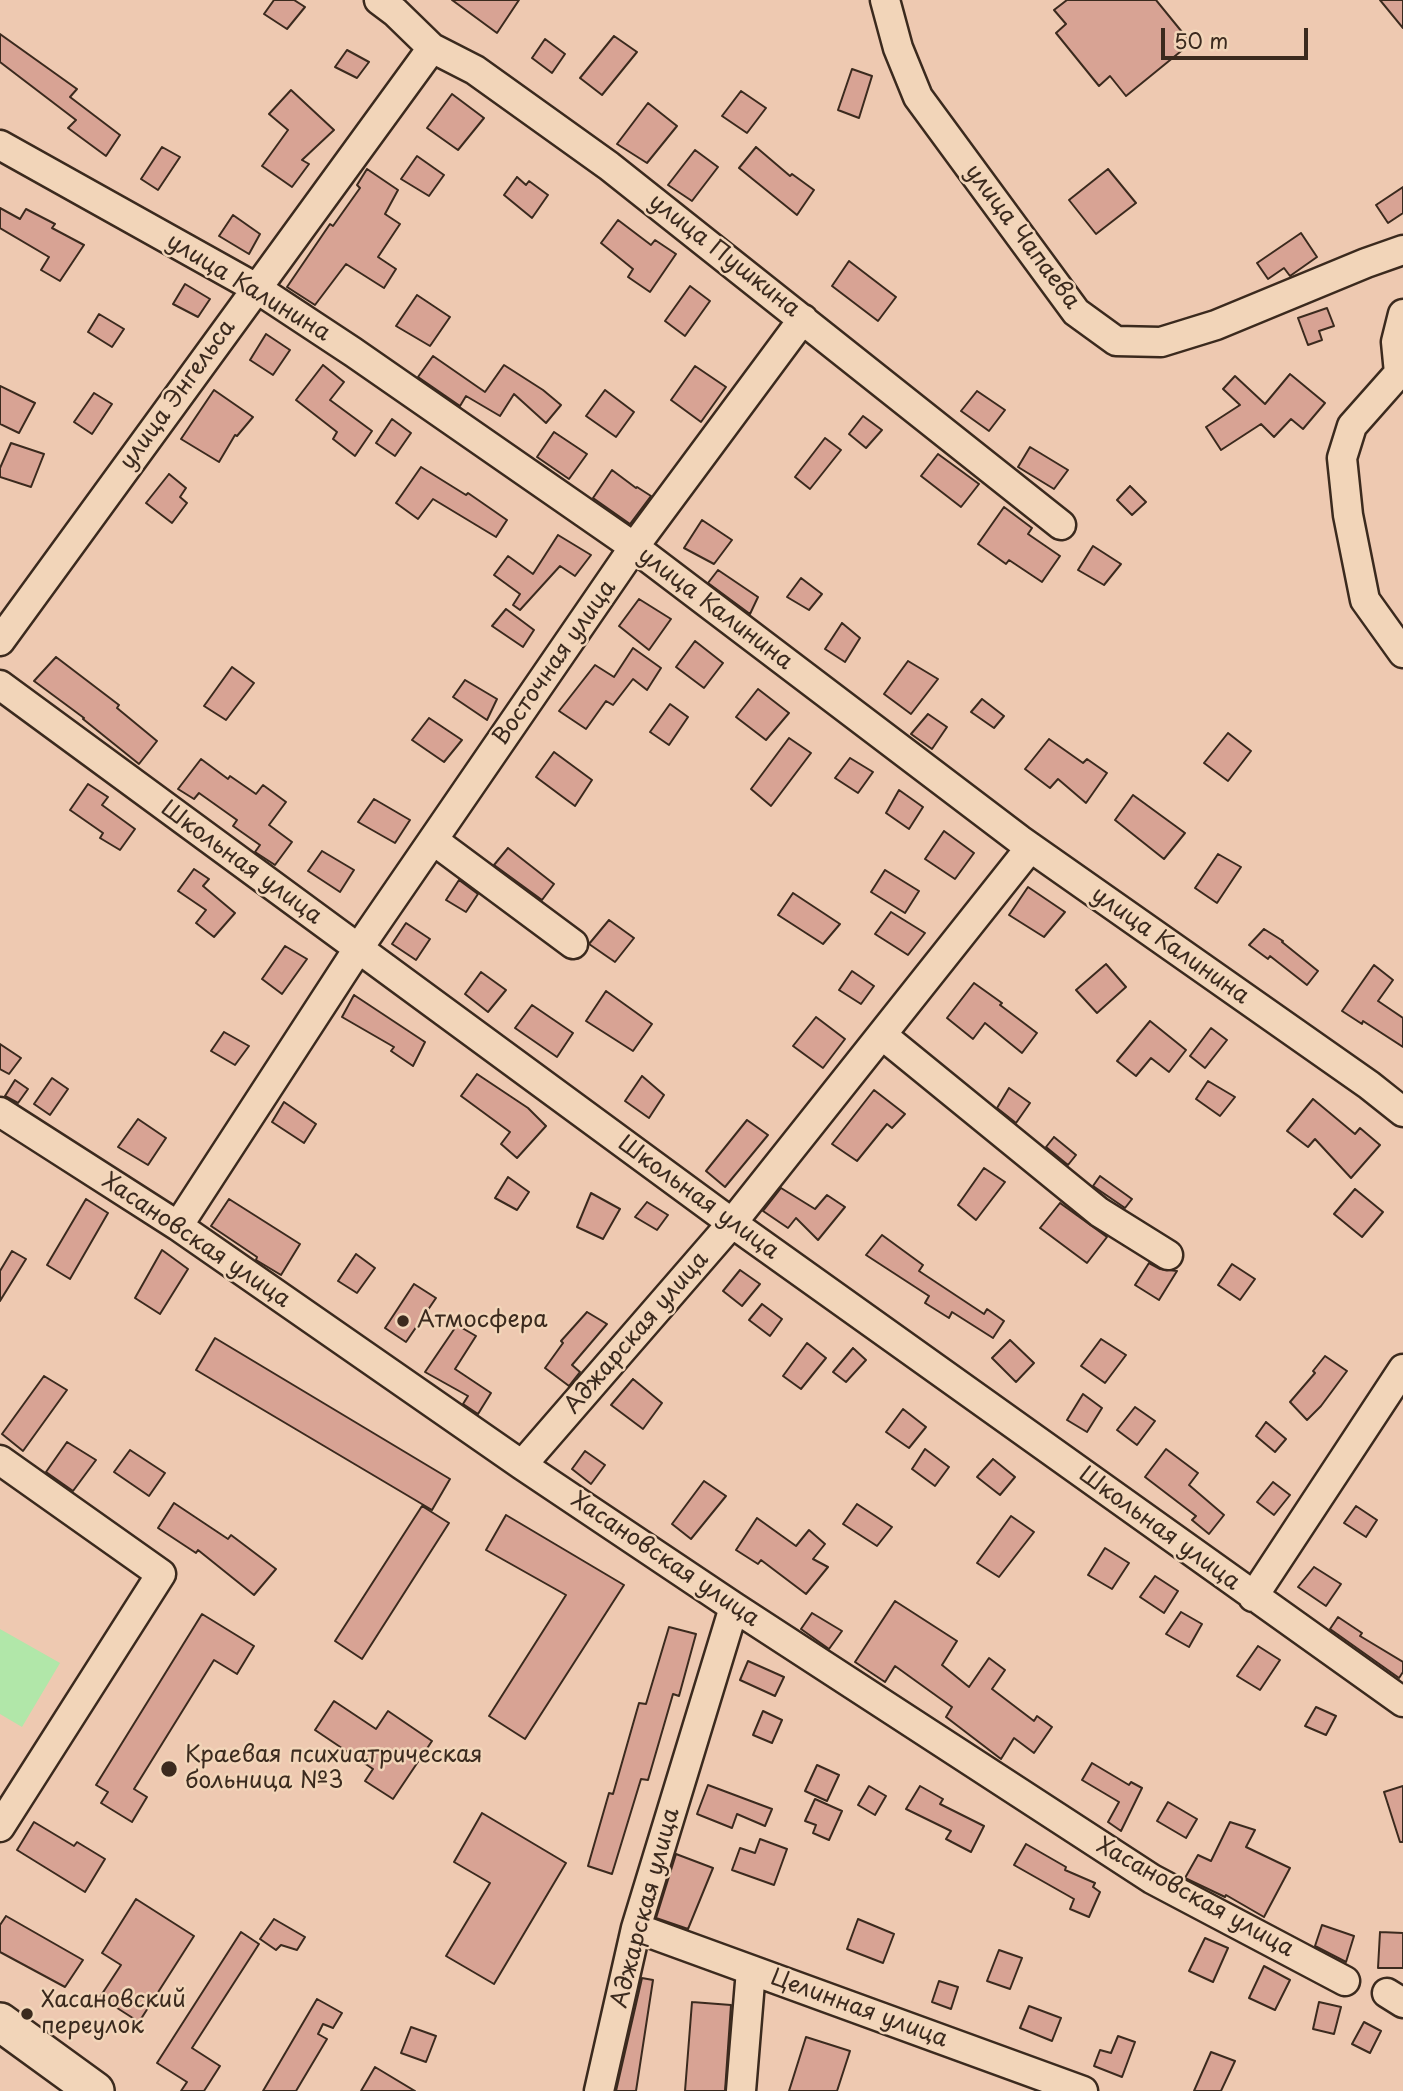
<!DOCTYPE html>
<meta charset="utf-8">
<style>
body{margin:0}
#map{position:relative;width:1403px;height:2091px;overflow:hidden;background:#eec9b1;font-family:"Playpen Sans",sans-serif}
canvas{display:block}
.scale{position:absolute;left:1161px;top:28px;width:147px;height:32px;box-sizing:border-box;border:4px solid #3b2a1e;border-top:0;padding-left:9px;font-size:21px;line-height:24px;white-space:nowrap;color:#3b2a1e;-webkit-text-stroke:5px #f2d5b9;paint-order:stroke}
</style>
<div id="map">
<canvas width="1403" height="2091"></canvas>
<div class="scale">50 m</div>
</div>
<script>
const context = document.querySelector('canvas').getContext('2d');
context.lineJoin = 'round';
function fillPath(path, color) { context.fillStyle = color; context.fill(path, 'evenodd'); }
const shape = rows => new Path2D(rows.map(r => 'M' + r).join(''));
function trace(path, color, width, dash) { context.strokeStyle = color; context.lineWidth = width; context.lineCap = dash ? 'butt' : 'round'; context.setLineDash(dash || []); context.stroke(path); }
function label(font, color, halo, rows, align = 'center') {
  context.font = font + ' "Playpen Sans",sans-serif'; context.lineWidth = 5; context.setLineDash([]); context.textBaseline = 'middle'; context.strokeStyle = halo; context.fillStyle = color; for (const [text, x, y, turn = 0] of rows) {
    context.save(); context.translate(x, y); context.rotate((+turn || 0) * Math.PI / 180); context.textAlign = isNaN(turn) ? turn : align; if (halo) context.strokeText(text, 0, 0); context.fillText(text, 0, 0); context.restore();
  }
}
const green = shape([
 [0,1629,60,1663,22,1727,0,1714]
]);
const building = shape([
 [274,0,294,0,305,7,287,29,264,14,274,0],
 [452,0,519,0,497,33,452,0],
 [1067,0,1156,0,1191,43,1126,96,1110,76,1099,86,1056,33,1066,24,1054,10,1067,0],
 [1380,0,1403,0,1403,28,1380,0],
 [0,34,77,89,70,97,120,135,106,156,68,128,76,120,0,62,0,34],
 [614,36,637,52,602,95,580,78,614,36],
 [545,39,565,54,552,73,532,58,545,39],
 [347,50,369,62,357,78,335,67,347,50],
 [852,69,872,76,859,118,838,110,852,69],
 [291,90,334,130,302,160,309,164,292,187,262,166,288,130,269,114,291,90],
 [741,91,766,108,747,133,722,116,741,91],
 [452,94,484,118,458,150,427,128,452,94],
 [648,103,677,126,647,163,617,144,648,103],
 [162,147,180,157,158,190,141,179,162,147],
 [756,147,790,176,792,174,814,190,797,215,739,168,756,147],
 [695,150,718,167,692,201,668,185,695,150],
 [417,156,444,175,429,196,401,179,417,156],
 [367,169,398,190,385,214,400,224,378,257,396,269,384,288,346,264,315,305,287,287,330,224,333,226,360,188,357,185,367,169],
 [1108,169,1136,203,1096,234,1069,200,1108,169],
 [517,177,526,185,529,181,548,195,532,218,504,195,517,177],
 [1403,187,1403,213,1388,223,1376,205,1403,187],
 [0,208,20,219,26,209,55,224,52,228,84,245,60,281,41,270,49,257,0,228,0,208],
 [233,215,260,234,249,254,219,236,233,215],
 [618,220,651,245,655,240,676,254,650,292,628,277,633,269,601,243,618,220],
 [1301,233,1317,257,1290,276,1284,268,1268,279,1257,263,1301,233],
 [849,261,896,297,878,321,832,286,849,261],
 [185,284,210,299,198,317,173,304,185,284],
 [690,286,710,301,685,336,665,321,690,286],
 [417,295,450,317,430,346,396,326,417,295],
 [1327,308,1334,326,1319,331,1322,340,1308,345,1298,318,1327,308],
 [99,314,124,329,112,347,88,332,99,314],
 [266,334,290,350,273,375,250,360,266,334],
 [433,356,485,392,504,365,543,390,561,405,546,423,514,394,500,416,466,396,460,406,418,377,433,356],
 [323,365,344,382,330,400,372,431,355,456,333,439,337,432,296,400,323,365],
 [695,366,726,387,701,422,671,400,695,366],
 [1290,374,1325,403,1303,429,1291,419,1274,437,1261,424,1221,450,1206,427,1240,405,1223,389,1235,376,1265,404,1290,374],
 [0,386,35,403,19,433,0,424,0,386],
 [214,390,253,417,237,436,235,435,219,462,181,439,214,390],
 [605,390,634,412,616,437,586,416,605,390],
 [977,391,1005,410,989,431,961,411,977,391],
 [94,393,112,404,92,434,74,422,94,393],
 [863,416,882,430,866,448,849,434,863,416],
 [392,419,411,433,395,456,376,443,392,419],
 [554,432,587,454,569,479,537,457,554,432],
 [825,438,841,450,810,489,795,477,825,438],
 [11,443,44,454,31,487,0,477,0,468,11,443],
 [1030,447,1068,470,1054,489,1018,467,1030,447],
 [938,454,979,484,961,507,921,476,938,454],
 [421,467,466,495,468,493,507,520,496,537,433,499,418,519,396,503,421,467],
 [612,470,636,488,637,487,651,496,630,524,593,498,612,470],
 [169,474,186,488,180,497,187,503,172,523,146,503,169,474],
 [1130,486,1146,502,1132,515,1117,500,1130,486],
 [1004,507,1032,528,1028,534,1060,556,1042,582,1009,560,1006,564,978,544,1004,507],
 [702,520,732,540,714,564,684,548,702,520],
 [558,535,591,555,575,576,560,566,520,610,513,605,520,594,494,575,508,556,533,574,558,535],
 [1093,546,1121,564,1104,585,1078,570,1093,546],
 [718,570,758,597,750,614,708,583,718,570],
 [801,578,822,594,809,610,787,597,801,578],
 [639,599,671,619,649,650,619,626,639,599],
 [506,609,534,630,523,647,492,626,506,609],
 [842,623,860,638,845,662,825,649,842,623],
 [695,641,723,663,704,688,676,667,695,641],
 [633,648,661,668,647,690,633,679,613,705,606,701,586,729,559,711,595,665,614,677,633,648],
 [56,657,119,705,117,708,157,741,139,764,83,719,84,718,34,681,56,657],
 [908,661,938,679,911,714,884,694,908,661],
 [232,667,254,683,226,720,204,706,232,667],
 [465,680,497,699,487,720,453,697,465,680],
 [758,689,789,713,766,740,736,717,758,689],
 [982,699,1004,716,994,728,971,712,982,699],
 [670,704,688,717,669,745,650,732,670,704],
 [928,714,947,727,932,749,911,734,928,714],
 [429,718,462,740,444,762,412,740,429,718],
 [1228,733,1251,751,1228,781,1204,763,1228,733],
 [789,738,811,753,771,806,751,789,789,738],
 [1049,739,1083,763,1087,759,1107,773,1086,803,1058,779,1050,788,1025,769,1049,739],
 [554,752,592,780,575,806,536,777,554,752],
 [850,758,873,772,858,793,835,778,850,758],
 [201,759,228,779,230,776,256,794,263,785,286,802,269,825,292,842,275,865,255,852,260,845,233,826,237,820,199,793,194,799,178,789,201,759],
 [88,784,108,797,102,805,135,829,120,850,100,838,103,833,70,810,88,784],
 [899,790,923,807,909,829,886,813,899,790],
 [1133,795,1185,833,1164,859,1115,820,1133,795],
 [374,799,410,820,395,843,358,822,374,799],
 [944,831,974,853,955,879,925,859,944,831],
 [508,848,554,884,542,900,494,865,508,848],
 [322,851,354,870,340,892,308,871,322,851],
 [1218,854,1241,867,1217,903,1195,888,1218,854],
 [194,869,209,879,203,886,235,913,214,937,196,923,206,910,178,891,194,869],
 [885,870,919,891,905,913,871,892,885,870],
 [459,880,478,894,466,912,446,900,459,880],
 [1028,887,1065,912,1044,937,1009,915,1028,887],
 [793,893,840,924,823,944,778,915,793,893],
 [891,912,925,933,908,955,875,934,891,912],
 [609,920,634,938,615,962,589,944,609,920],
 [406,923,430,939,416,960,392,944,406,923],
 [1264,929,1283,941,1282,942,1318,971,1307,985,1270,956,1268,959,1249,945,1264,929],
 [285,946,307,959,282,994,262,979,285,946],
 [1106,964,1126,987,1097,1013,1076,990,1106,964],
 [1374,965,1393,980,1378,1001,1403,1018,1403,1047,1363,1021,1362,1024,1342,1011,1374,965],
 [852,971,874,986,861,1004,839,990,852,971],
 [481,972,506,990,488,1012,465,994,481,972],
 [974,983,1002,1003,1000,1005,1037,1033,1022,1053,985,1023,973,1039,947,1018,974,983],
 [606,991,652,1024,633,1051,586,1021,606,991],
 [354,995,425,1042,413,1066,391,1051,394,1047,342,1017,354,995],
 [532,1005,573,1033,557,1057,515,1028,532,1005],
 [816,1017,845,1039,823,1068,793,1046,816,1017],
 [1150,1021,1186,1050,1169,1072,1151,1058,1136,1076,1117,1061,1150,1021],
 [1211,1028,1227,1040,1205,1068,1190,1056,1211,1028],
 [224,1032,249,1046,235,1065,211,1051,224,1032],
 [0,1044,21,1058,9,1074,0,1069,0,1044],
 [477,1074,528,1108,546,1126,517,1158,501,1144,510,1132,461,1096,477,1074],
 [642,1076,664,1095,649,1118,625,1101,642,1076],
 [52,1078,68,1089,50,1115,34,1104,52,1078],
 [15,1080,28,1089,18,1103,5,1096,15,1080],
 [1208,1081,1235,1097,1220,1116,1196,1099,1208,1081],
 [1009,1088,1030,1103,1016,1123,997,1108,1009,1088],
 [874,1090,905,1114,892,1128,887,1124,857,1161,832,1144,874,1090],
 [1313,1099,1355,1134,1360,1128,1380,1145,1351,1178,1315,1139,1308,1147,1287,1131,1313,1099],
 [284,1102,316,1124,304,1143,272,1122,284,1102],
 [138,1119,166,1138,148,1165,118,1147,138,1119],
 [747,1120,768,1135,725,1187,706,1171,747,1120],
 [1054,1137,1076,1155,1068,1165,1046,1147,1054,1137],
 [984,1168,1005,1182,976,1220,958,1205,984,1168],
 [1100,1176,1132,1199,1125,1208,1093,1186,1100,1176],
 [508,1177,529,1192,517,1210,495,1198,508,1177],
 [781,1188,815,1209,827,1195,845,1207,818,1240,796,1218,788,1228,763,1211,781,1188],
 [1355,1189,1383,1212,1362,1237,1334,1214,1355,1189],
 [591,1193,620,1209,603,1239,577,1227,591,1193],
 [86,1199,108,1213,70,1279,47,1265,86,1199],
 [229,1199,300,1244,281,1275,256,1260,257,1257,211,1226,229,1199],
 [647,1202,668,1215,657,1230,635,1217,647,1202],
 [1060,1203,1107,1237,1087,1263,1040,1228,1060,1203],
 [882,1235,923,1265,919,1271,984,1314,987,1309,1004,1321,993,1338,952,1312,949,1318,925,1303,929,1296,866,1255,882,1235],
 [162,1250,188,1269,160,1314,135,1298,162,1250],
 [12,1251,26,1259,0,1301,0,1271,12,1251],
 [356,1254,375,1268,357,1293,338,1281,356,1254],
 [1149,1263,1160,1269,1177,1271,1159,1300,1135,1285,1149,1263],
 [1232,1264,1255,1279,1240,1300,1218,1285,1232,1264],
 [740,1270,760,1284,742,1306,723,1291,740,1270],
 [414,1284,436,1298,406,1342,385,1328,414,1284],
 [762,1304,782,1319,770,1336,749,1320,762,1304],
 [587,1312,607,1324,572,1365,580,1372,569,1386,545,1368,563,1343,561,1341,587,1312],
 [457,1325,476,1336,455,1369,491,1393,478,1414,463,1404,468,1396,425,1372,457,1325],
 [215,1338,450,1479,432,1510,196,1370,215,1338],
 [1101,1339,1126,1355,1105,1383,1081,1366,1101,1339],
 [1010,1340,1034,1363,1016,1382,992,1358,1010,1340],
 [807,1343,826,1358,801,1389,783,1376,807,1343],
 [853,1348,866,1360,846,1382,833,1372,853,1348],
 [1325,1356,1347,1371,1321,1406,1307,1420,1290,1402,1315,1373,1313,1371,1325,1356],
 [44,1376,67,1390,23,1451,2,1434,44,1376],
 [633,1379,662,1403,643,1429,611,1405,633,1379],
 [1083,1394,1102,1408,1087,1432,1067,1420,1083,1394],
 [1135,1407,1155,1421,1137,1445,1117,1430,1135,1407],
 [903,1409,926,1427,909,1448,886,1432,903,1409],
 [1266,1422,1286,1439,1275,1452,1256,1436,1266,1422],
 [67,1442,96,1460,73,1491,46,1472,67,1442],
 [925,1449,949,1467,935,1486,912,1469,925,1449],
 [1166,1449,1198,1473,1189,1485,1224,1515,1209,1534,1192,1520,1196,1516,1145,1477,1166,1449],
 [130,1450,165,1473,149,1496,114,1472,130,1450],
 [585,1451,605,1465,591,1484,572,1469,585,1451],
 [993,1459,1015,1477,1000,1495,977,1477,993,1459],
 [704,1481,726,1496,691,1539,672,1524,704,1481],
 [1273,1482,1290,1495,1274,1515,1257,1502,1273,1482],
 [174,1503,228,1539,231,1535,276,1569,254,1595,198,1550,196,1553,158,1528,174,1503],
 [857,1504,892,1527,877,1546,843,1524,857,1504],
 [422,1506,449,1523,362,1659,335,1641,422,1506],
 [1356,1506,1377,1520,1366,1537,1344,1523,1356,1506],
 [506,1515,624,1585,525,1739,489,1716,566,1595,486,1550,506,1515],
 [1011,1516,1034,1532,999,1577,977,1563,1011,1516],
 [757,1518,796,1546,809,1530,825,1544,813,1559,828,1567,806,1594,761,1560,758,1564,736,1550,757,1518],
 [1105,1548,1129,1563,1112,1589,1088,1575,1105,1548],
 [1314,1567,1341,1584,1326,1606,1298,1587,1314,1567],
 [1155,1576,1178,1591,1164,1613,1140,1597,1155,1576],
 [895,1601,957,1641,942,1665,969,1687,989,1658,1005,1670,992,1689,1034,1721,1037,1716,1052,1727,1034,1753,1014,1738,1001,1759,946,1717,952,1707,895,1666,885,1682,855,1662,895,1601],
 [1181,1612,1202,1624,1189,1647,1166,1634,1181,1612],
 [812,1613,842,1631,829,1649,801,1629,812,1613],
 [202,1614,254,1646,237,1674,214,1660,134,1789,147,1797,132,1822,101,1803,108,1792,96,1785,202,1614],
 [1338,1617,1362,1633,1360,1636,1403,1662,1403,1672,1399,1678,1330,1629,1338,1617],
 [669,1627,696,1634,679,1696,673,1694,648,1780,641,1779,612,1874,588,1866,609,1793,613,1794,639,1703,646,1704,669,1627],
 [1258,1646,1280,1660,1260,1690,1237,1676,1258,1646],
 [748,1661,784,1677,775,1696,740,1680,748,1661],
 [334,1701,376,1729,388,1711,432,1741,393,1799,365,1781,373,1769,315,1730,334,1701],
 [1316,1707,1336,1716,1326,1735,1305,1726,1316,1707],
 [763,1711,782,1720,772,1743,753,1735,763,1711],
 [1092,1763,1129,1785,1131,1782,1142,1788,1121,1831,1108,1822,1119,1802,1082,1780,1092,1763],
 [817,1765,839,1775,827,1801,805,1791,817,1765],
 [708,1785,772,1809,765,1826,737,1814,732,1828,697,1814,708,1785],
 [869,1786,886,1796,875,1815,858,1805,869,1786],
 [920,1786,943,1799,940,1804,984,1826,971,1852,946,1839,951,1831,906,1809,920,1786],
 [1403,1786,1403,1842,1400,1842,1384,1792,1403,1786],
 [815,1799,842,1811,829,1840,813,1833,816,1825,805,1821,815,1799],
 [1168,1802,1197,1819,1186,1838,1157,1821,1168,1802],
 [482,1813,566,1863,494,1984,446,1956,490,1883,454,1862,482,1813],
 [34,1822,74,1846,77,1842,105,1859,85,1892,17,1850,34,1822],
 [1230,1822,1255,1830,1246,1847,1290,1868,1264,1917,1226,1895,1225,1897,1185,1878,1198,1855,1211,1861,1230,1822],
 [760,1839,787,1849,774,1885,732,1870,740,1848,755,1853,760,1839],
 [1026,1844,1066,1867,1065,1870,1095,1883,1093,1887,1100,1892,1089,1917,1070,1909,1074,1899,1014,1865,1026,1844],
 [676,1854,713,1868,688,1929,656,1918,676,1854],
 [136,1899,194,1936,139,2022,100,1997,121,1965,102,1953,136,1899],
 [6,1916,83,1960,65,1987,0,1952,0,1925,6,1916],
 [274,1919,305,1937,297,1950,281,1945,276,1950,260,1939,274,1919],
 [858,1919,894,1934,883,1963,847,1949,858,1919],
 [1322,1925,1354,1936,1346,1962,1315,1946,1322,1925],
 [241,1932,259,1944,192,2048,220,2066,204,2091,181,2091,187,2082,157,2063,241,1932],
 [1380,1932,1403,1933,1403,1968,1378,1968,1380,1932],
 [1205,1938,1228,1948,1213,1982,1189,1971,1205,1938],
 [999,1950,1022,1958,1010,1989,987,1981,999,1950],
 [1264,1966,1290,1980,1275,2010,1249,1998,1264,1966],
 [642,1978,653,1980,636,2091,616,2091,642,1978],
 [939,1981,958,1987,951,2009,932,2002,939,1981],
 [317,1999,342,2013,333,2028,323,2024,318,2034,327,2039,296,2091,263,2091,317,1999],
 [692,2002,731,2005,725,2091,685,2091,692,2002],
 [1319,2002,1341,2007,1334,2034,1313,2029,1319,2002],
 [1029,2006,1061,2018,1052,2041,1020,2028,1029,2006],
 [1364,2022,1381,2031,1370,2053,1352,2044,1364,2022],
 [411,2027,436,2036,426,2062,401,2053,411,2027],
 [1118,2036,1135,2042,1122,2077,1094,2066,1100,2050,1111,2053,1118,2036],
 [806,2037,850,2051,837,2091,789,2091,806,2037],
 [1211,2052,1235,2061,1221,2091,1194,2091,1211,2052],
 [375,2067,415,2091,361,2091,375,2067]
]);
const minor = shape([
 [379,0,395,12,432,48,475,70,609,166,1061,525],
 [885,0,898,48,918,97,1076,312,1116,341,1161,342,1216,325,1366,263,1403,250],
 [0,145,256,288,353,352,634,547,1020,840,1369,1085,1403,1112],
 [1403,314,1396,342,1399,373,1352,426,1342,458,1348,515,1365,600,1403,653],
 [0,641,432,48],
 [0,685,732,1223,1403,1702],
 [433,840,573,944],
 [882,1035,1099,1212,1168,1255],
 [0,1112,178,1226,522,1465,734,1607,1152,1879,1345,1981],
 [178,1226,358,949,634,547,803,319],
 [0,1460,161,1574,0,1827],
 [522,1465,732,1223,1030,848],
 [1253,1597,1403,1369],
 [636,1928,1083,2091],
 [1387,1993,1403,2003],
 [599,2091,636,1928,734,1607],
 [741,2091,751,1970]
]);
const major = shape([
 [0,2022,95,2091]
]);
const markers = [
 [403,1321,7,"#3b2a1e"],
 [169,1769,9,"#3b2a1e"],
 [27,2014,7,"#3b2a1e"]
];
const streetNames = [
 ["улица Чапаева",1022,237,53],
 ["улица Пушкина",724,256,38],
 ["улица Калинина",248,288,31],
 ["улица Энгельса",178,395,-54],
 ["улица Калинина",715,609,37],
 ["Восточная улица",555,663,-55],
 ["Школьная улица",241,863,36],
 ["улица Калинина",1170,946,35],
 ["Школьная улица",698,1198,36],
 ["Хасановская улица",196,1241,34],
 ["Аджарская улица",637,1333,-49],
 ["Школьная улица",1159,1529,36],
 ["Хасановская улица",665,1560,34],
 ["Хасановская улица",1195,1898,29],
 ["Аджарская улица",646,1908,-75],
 ["Целинная улица",859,2009,20]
];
const poiNames = [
 ["Атмосфера",417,1321],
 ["Краевая психиатрическая",185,1756],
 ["больница №3",185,1782],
 ["Хасановский",41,2001],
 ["переулок",41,2027]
];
fillPath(green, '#b1e7a9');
fillPath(building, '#d8a394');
trace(building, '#3b2a1e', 2);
trace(minor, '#3b2a1e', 33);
trace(major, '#3b2a1e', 42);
trace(minor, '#f2d5b9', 28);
trace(major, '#f2d5b9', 37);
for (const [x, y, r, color] of markers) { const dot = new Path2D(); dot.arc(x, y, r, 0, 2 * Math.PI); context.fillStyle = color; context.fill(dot); trace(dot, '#f2d5b9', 2.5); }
label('23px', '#3b2a1e', '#f2d5b9', streetNames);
label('23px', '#3b2a1e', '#f2d5b9', poiNames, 'left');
</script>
